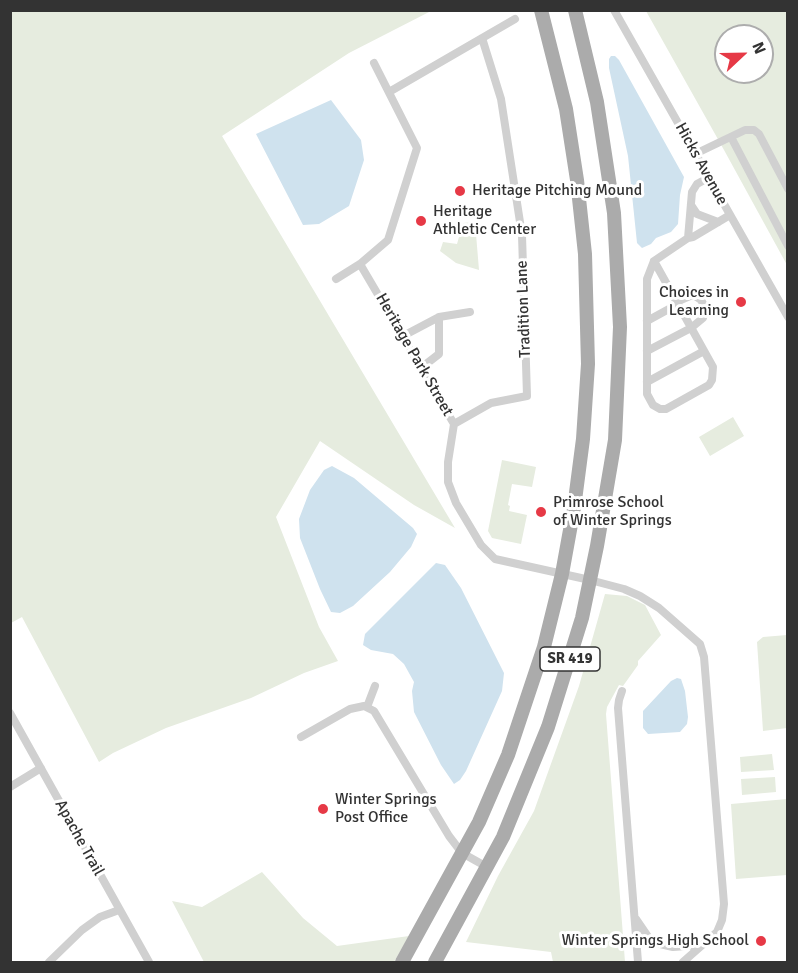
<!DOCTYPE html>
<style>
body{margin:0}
#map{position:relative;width:798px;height:973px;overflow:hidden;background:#fff;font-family:Signika,sans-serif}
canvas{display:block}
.frame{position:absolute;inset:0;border:12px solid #333;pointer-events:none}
.north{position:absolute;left:714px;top:24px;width:60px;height:60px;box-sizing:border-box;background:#fff;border:2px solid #adadad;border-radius:50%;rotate:68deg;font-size:16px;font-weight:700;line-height:24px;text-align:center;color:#333}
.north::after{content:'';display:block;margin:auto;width:21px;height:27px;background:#e63946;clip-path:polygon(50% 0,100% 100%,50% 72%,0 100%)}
</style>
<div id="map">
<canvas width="798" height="973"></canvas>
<div class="frame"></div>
<div class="north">N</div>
</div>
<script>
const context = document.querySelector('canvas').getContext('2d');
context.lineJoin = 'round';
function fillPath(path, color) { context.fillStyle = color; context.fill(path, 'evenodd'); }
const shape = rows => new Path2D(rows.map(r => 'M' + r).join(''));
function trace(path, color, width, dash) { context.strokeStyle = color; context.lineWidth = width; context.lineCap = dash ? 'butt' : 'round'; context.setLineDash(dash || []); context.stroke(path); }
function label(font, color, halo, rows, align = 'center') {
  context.font = font + ' Signika,sans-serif'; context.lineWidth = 6; context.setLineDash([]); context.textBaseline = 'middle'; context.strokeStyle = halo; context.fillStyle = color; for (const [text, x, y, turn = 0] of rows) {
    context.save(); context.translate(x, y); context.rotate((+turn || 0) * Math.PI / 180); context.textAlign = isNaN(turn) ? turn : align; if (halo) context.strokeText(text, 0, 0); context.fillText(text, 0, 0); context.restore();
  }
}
const green = shape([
 [11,10,431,11,349,53,222,136,455,528,414,505,320,441,276,517,319,627,338,661,304,673,251,698,166,728,113,753,99,762,22,617,11,623],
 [646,11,787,11,787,265,724,150],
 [726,36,762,36,762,72,726,72],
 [475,222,479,270,456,263,440,251,443,242,457,244,463,223],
 [733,417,744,436,710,456,699,437],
 [502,460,536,467,532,487,512,484,508,505,510,506,509,511,527,515,521,544,492,538,488,531],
 [605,594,627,596,645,605,661,635,638,661,638,665,623,686,619,685,607,707,606,714,625,962,553,962,551,952,466,942,498,876,534,811,579,686],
 [787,635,787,728,763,731,757,642,763,637],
 [772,754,774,770,741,772,740,757],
 [775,777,776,792,742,795,741,779],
 [787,799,787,875,736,879,731,804],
 [262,872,303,918,337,946,409,936,394,962,204,962,172,901,202,907]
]);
const water = shape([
 [611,56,615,56,619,60,684,177,680,195,678,224,671,232,656,238,651,244,642,248,637,243,628,156,609,68,609,59],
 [331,100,361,140,364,160,349,206,319,224,303,225,256,134],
 [332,466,354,478,413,528,417,534,411,547,390,572,353,606,340,613,331,612,320,589,300,538,299,519,310,490,324,470],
 [436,563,445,565,461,588,504,673,502,691,466,771,460,780,454,784,441,765,414,712,412,691,414,682,404,664,393,654,371,650,363,645,365,634],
 [677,678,681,679,685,691,688,717,687,724,680,732,648,734,643,728,643,711,671,681]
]);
const minor = shape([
 [614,10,788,317],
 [389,92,515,19],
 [731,137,788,246],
 [695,154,745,130,754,130,759,134,788,189],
 [691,205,697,214,718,222],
 [688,238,692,192,697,184,708,178],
 [654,261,713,367,712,380,709,385,666,409,660,409,653,405,647,394,647,279,654,261,688,238,693,237,730,215],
 [360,264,454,424,448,462,448,482,456,503,481,545,495,559,590,580,624,589,640,596,659,608,700,644,704,657,724,904,722,920,717,932,683,962],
 [336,279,360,264,388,240,417,148,374,63],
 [647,321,678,304],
 [403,336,439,317,470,312],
 [647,351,691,328,703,318,705,307,701,300,695,296,690,296,676,302],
 [421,368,439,354,439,317],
 [647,382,704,351],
 [454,424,491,403,527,396,522,235,501,99,482,38],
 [622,691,619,700,618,708,638,962],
 [367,707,375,686],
 [10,713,149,962],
 [301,737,350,709,364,706,374,711,449,836,462,853,487,867],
 [10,787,41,768],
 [636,919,649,938,660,944,673,947,701,945],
 [49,962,82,930,100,917,119,910]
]);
const primary = shape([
 [402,962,479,822,508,755,544,647,562,574,574,508,583,439,588,364,585,254,577,180,566,109,541,10],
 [435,962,503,837,548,727,582,618,597,546,615,440,620,327,614,213,597,102,575,10]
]);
const markers = [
 [460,191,6,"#e63946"],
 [421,221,6,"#e63946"],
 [741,302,6,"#e63946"],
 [541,512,6,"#e63946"],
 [323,809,6,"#e63946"],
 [761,941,6,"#e63946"]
];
const shields = [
 [570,659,60]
];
const shieldNames = [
 ["SR 419",570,659]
];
const streetNames = [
 ["Hicks Avenue",701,164,61],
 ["Tradition Lane",524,309,-92],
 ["Heritage Park Street",414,355,60],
 ["Apache Trail",79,838,61]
];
const poiNames = [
 ["Heritage Pitching Mound",472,191],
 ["Heritage",433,212],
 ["Athletic Center",433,230],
 ["Choices in",729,293,"right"],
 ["Learning",729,311,"right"],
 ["Primrose School",553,503],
 ["of Winter Springs",553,521],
 ["Winter Springs",335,800],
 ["Post Office",335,818],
 ["Winter Springs High School",749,941,"right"]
];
fillPath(green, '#e6ecdf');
fillPath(water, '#cfe2ee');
trace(minor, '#d0d0d0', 8);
trace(primary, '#ababab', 14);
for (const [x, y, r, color] of markers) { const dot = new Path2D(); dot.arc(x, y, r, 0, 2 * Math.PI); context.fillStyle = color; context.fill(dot); trace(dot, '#fff', 2); }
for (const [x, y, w] of shields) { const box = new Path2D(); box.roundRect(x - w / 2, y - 12, w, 24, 4.5); context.fillStyle = '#fff'; context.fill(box); trace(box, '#333', 1.5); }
label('bold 15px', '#333', null, shieldNames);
label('16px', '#333', '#fff', streetNames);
label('16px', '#333', '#fff', poiNames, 'left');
</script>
